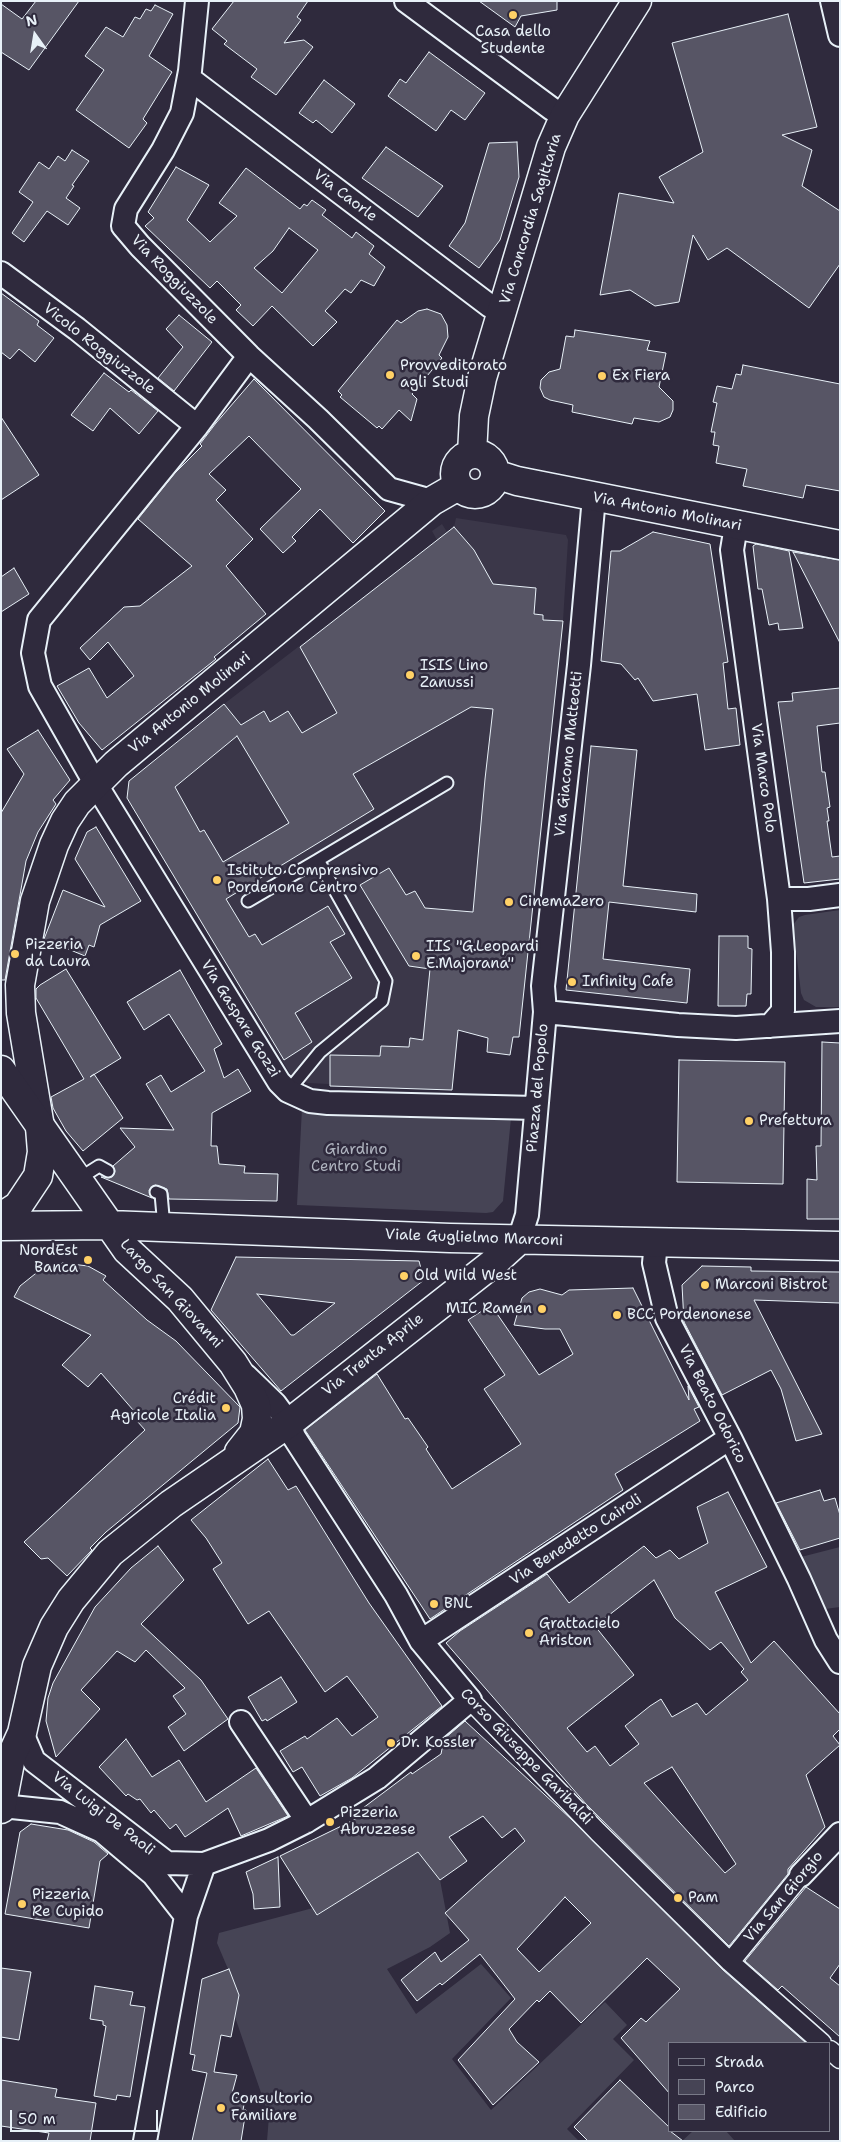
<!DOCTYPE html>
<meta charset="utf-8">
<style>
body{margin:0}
#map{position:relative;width:841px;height:2142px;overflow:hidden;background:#2f2a3d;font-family:"Shantell Sans",sans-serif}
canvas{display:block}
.frame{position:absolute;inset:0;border:2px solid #e8f1f8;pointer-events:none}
.legend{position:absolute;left:668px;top:2042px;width:162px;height:90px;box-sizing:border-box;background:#2f2a3d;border:1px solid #797a88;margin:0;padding:6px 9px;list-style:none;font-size:15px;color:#e8f1f8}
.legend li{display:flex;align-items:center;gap:10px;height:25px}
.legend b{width:25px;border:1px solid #797a88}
.north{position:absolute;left:10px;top:10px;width:50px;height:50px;-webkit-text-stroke:4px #2f2a3d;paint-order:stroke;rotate:347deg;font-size:14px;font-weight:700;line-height:20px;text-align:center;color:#e8f1f8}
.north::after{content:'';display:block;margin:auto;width:18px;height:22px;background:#e8f1f8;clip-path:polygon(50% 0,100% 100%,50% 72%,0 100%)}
.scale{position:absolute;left:10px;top:2110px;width:148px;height:22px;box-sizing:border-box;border:2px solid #e8f1f8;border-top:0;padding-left:6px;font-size:15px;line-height:18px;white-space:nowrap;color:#e8f1f8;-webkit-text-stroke:4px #2f2a3d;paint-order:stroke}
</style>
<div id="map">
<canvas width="841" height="2142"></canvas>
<div class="frame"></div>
<ul class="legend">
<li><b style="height:6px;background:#2f2a3d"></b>Strada</li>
<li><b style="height:14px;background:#464455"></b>Parco</li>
<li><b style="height:14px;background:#575565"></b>Edificio</li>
</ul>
<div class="north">N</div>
<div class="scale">50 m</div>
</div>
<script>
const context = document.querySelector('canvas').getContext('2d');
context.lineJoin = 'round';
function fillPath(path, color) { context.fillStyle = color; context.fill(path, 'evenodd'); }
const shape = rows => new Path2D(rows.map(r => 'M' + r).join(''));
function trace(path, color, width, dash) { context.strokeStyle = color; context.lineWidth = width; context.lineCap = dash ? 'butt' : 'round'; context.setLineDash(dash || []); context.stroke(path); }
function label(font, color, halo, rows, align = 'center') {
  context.font = font + ' "Shantell Sans",sans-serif'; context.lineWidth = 5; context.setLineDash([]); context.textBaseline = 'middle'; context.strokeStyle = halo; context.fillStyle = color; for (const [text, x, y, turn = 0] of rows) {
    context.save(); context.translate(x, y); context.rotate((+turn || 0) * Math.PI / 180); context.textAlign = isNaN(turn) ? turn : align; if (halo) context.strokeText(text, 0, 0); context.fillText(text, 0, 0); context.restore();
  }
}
const built = shape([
 [456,518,566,535,568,540,563,621,539,861,479,855,485,891,468,936,452,1090,308,1083,292,1077,127,798,129,781,224,704,437,540,432,531,442,524,447,532,454,527]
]);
const green = shape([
 [840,910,840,1007,816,1007,804,1000,801,993,793,925,799,917,805,915],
 [302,1108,511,1118,503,1201,493,1212,486,1213,297,1205],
 [840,1547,840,1607,825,1609,801,1557],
 [418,1852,440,1880,450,1933,430,1947,387,1969,416,2014,481,1964,511,1998,452,2059,491,2110,605,2002,627,2025,613,2039,634,2060,567,2129,579,2141,267,2141,269,2116,235,2017,239,1995,217,1943,219,1933,313,1908,318,1915],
 [693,2131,726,2131,735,2141,682,2141]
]);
const building = shape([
 [36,1,79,1,29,70,1,52,1,4,22,19,36,1],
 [234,1,308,1,297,17,301,20,284,43,304,40,313,47,276,95,251,77,257,69,224,44,227,41,212,29,234,1],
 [479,1,557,1,557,10,521,16,515,27,479,1],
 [155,5,173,14,149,56,172,72,143,119,147,123,129,148,76,110,104,70,85,56,106,27,123,37,135,17,140,19,146,9,151,11,155,5],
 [788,14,817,127,782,135,812,150,802,186,840,211,840,264,809,308,727,248,708,260,693,235,679,302,655,306,630,290,600,295,619,193,674,203,659,177,703,152,672,43,788,14],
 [429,52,485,93,465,120,451,110,436,131,388,96,400,79,406,83,429,52],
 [324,80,355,104,332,133,316,120,313,123,299,113,324,80],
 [517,142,519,177,500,240,479,268,449,246,465,223,489,143,517,142],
 [386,147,443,186,418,217,362,178,386,147],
 [72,150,89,161,72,185,74,186,66,198,80,208,68,225,47,211,24,242,12,233,33,202,19,192,39,162,49,169,58,156,65,161,72,150],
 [176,167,209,185,187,220,210,242,237,216,219,203,246,168,300,209,304,204,307,206,312,200,326,210,322,215,352,238,356,232,374,246,369,254,385,267,374,286,361,280,351,293,345,289,325,311,337,322,313,346,272,306,253,326,236,310,241,305,217,281,210,288,145,226,154,218,148,212,176,167],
 [289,228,318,250,282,293,254,268,273,251,289,228],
 [1,293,39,321,37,325,54,338,35,362,19,349,10,359,1,352,1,293],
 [427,309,441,314,447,325,448,337,439,355,442,358,412,394,417,399,411,421,399,410,382,429,379,426,377,428,340,397,342,395,338,391,397,320,401,323,418,311,427,309],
 [179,315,212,342,174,391,158,378,183,347,166,329,179,315],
 [575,330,650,341,647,350,666,353,659,387,673,401,673,410,670,417,659,422,634,418,632,424,572,412,573,405,550,400,544,397,540,388,541,380,549,372,560,369,566,336,574,337,575,330],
 [743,365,840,384,840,491,806,485,803,498,743,486,747,469,716,463,719,446,713,445,715,432,711,432,717,403,713,402,717,386,732,389,736,374,741,375,743,365],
 [104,373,129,392,131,390,158,411,139,434,110,408,93,431,71,415,104,373],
 [254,379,385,511,353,543,320,509,292,537,296,541,283,553,260,529,301,489,249,436,209,474,226,490,216,500,253,539,226,566,266,614,214,657,216,659,102,750,79,723,57,686,89,668,107,698,134,676,108,642,90,660,80,648,124,607,140,606,192,566,138,519,174,474,202,446,200,444,216,423,254,379],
 [1,417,39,475,1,500,1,417],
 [454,527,474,550,493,584,536,588,534,614,543,615,543,620,563,621,519,1037,513,1037,510,1055,487,1052,488,1038,458,1030,452,1090,330,1086,330,1055,380,1056,381,1046,409,1047,410,1038,423,1040,430,969,409,966,360,885,389,868,406,895,415,891,425,908,473,912,485,779,493,709,471,707,353,774,374,809,226,899,249,937,255,934,262,945,328,906,345,934,330,942,352,978,295,1013,312,1042,284,1060,127,798,129,781,224,704,241,725,264,711,270,722,288,711,302,733,337,713,300,647,454,527],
 [237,736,289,823,223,862,204,830,200,832,175,787,237,736],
 [653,532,710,544,728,662,723,663,728,709,736,708,740,745,705,750,697,694,653,701,638,678,635,680,621,664,601,661,611,551,620,551,653,532],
 [756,544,789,551,803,628,779,630,778,623,769,625,762,589,758,589,753,546,756,544],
 [793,552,840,560,840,643,793,552],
 [14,568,29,594,1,612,1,577,14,568],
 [840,688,840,723,817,726,822,772,825,772,830,807,827,808,829,821,827,821,832,857,840,856,840,879,804,883,778,702,793,701,792,693,840,688],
 [38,730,70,780,53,800,56,804,38,832,26,861,5,980,1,980,1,813,24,774,7,749,38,730],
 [591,746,637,750,623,886,697,894,696,912,609,902,603,959,690,969,687,1003,566,990,591,746],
 [96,827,141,901,100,925,94,947,89,945,85,956,44,939,63,890,105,907,75,859,87,832,96,827],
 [719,936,748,936,748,948,752,949,751,994,747,994,746,1006,718,1006,719,936],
 [66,969,121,1058,90,1077,94,1074,123,1118,83,1151,66,1131,53,1108,51,1097,84,1079,36,998,36,989,40,985,66,969],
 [180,970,222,1044,214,1049,224,1078,238,1069,251,1091,212,1113,211,1146,217,1146,219,1164,245,1166,244,1173,278,1174,277,1201,169,1199,167,1189,155,1185,149,1190,152,1198,101,1177,112,1177,115,1171,113,1166,135,1147,120,1128,174,1130,146,1084,161,1075,171,1092,205,1071,169,1014,144,1030,127,1002,180,970],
 [822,1042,840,1043,840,1219,807,1219,807,1179,817,1180,816,1146,821,1146,822,1042],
 [679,1060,785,1062,783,1184,677,1182,679,1060],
 [236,1257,419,1261,424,1280,281,1391,211,1310,236,1257],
 [257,1294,300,1299,335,1303,294,1335,291,1335,257,1294],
 [63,1263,88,1266,106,1276,103,1280,147,1320,176,1341,240,1407,238,1423,106,1532,90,1548,92,1550,67,1576,48,1558,41,1559,24,1542,145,1430,137,1421,140,1418,101,1373,88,1387,62,1365,91,1335,14,1297,20,1286,40,1270,63,1263],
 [702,1266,751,1267,751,1271,840,1272,840,1303,754,1300,822,1434,796,1441,781,1389,771,1370,722,1395,684,1322,682,1285,702,1266],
 [633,1288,689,1400,688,1386,699,1407,694,1409,700,1421,615,1474,623,1490,430,1619,305,1430,377,1374,405,1419,408,1418,428,1447,426,1449,452,1489,521,1444,484,1389,505,1375,468,1320,491,1305,539,1375,573,1354,560,1329,545,1329,514,1325,522,1298,529,1292,540,1289,562,1295,569,1290,633,1288],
 [268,1459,288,1490,296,1486,369,1603,442,1706,352,1778,320,1796,302,1767,293,1772,280,1751,305,1736,307,1739,337,1718,352,1736,378,1717,347,1676,325,1692,269,1611,248,1624,213,1569,222,1563,206,1538,191,1520,268,1459],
 [820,1490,824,1501,835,1498,840,1515,840,1538,800,1550,776,1503,820,1490],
 [728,1492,767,1567,715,1592,751,1663,774,1641,840,1714,840,1729,833,1736,840,1745,806,1775,825,1827,788,1869,788,1874,729,1946,586,1804,446,1643,460,1631,547,1574,569,1603,644,1546,656,1558,670,1550,679,1559,708,1543,697,1507,728,1492],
 [654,1580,675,1618,710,1650,721,1642,744,1669,741,1672,748,1680,706,1715,697,1703,672,1717,661,1699,650,1706,625,1726,639,1744,610,1766,595,1746,587,1752,567,1728,634,1675,595,1626,654,1580],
 [672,1767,736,1864,725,1873,644,1783,672,1767],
 [158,1546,184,1580,141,1624,201,1680,228,1719,184,1751,168,1727,186,1714,173,1696,185,1688,146,1650,135,1662,117,1651,81,1690,100,1709,56,1757,46,1721,48,1698,53,1683,95,1607,131,1568,158,1546],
 [281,1677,297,1702,267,1721,266,1719,262,1721,248,1697,281,1677],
 [465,1721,571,1819,723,1970,806,2043,670,2043,670,2094,621,2038,641,2018,646,2022,680,1989,647,1958,581,2023,550,1991,539,2002,537,2000,509,2029,517,2042,539,2062,493,2105,458,2060,515,1999,480,1954,442,1985,440,1983,417,2001,401,1980,435,1952,441,1962,469,1940,445,1913,525,1841,515,1828,502,1838,483,1816,449,1837,467,1861,440,1880,418,1852,317,1915,280,1856,366,1814,363,1808,411,1772,412,1774,441,1754,444,1739,465,1721],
 [565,1897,591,1923,539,1972,517,1949,565,1897],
 [126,1739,152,1777,179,1760,206,1802,256,1768,288,1816,241,1836,228,1808,185,1837,176,1824,170,1829,154,1810,151,1813,140,1799,137,1800,128,1794,126,1796,99,1767,126,1739],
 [31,1824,68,1830,94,1842,108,1854,100,1861,89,1928,5,1914,20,1832,31,1824],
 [278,1857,280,1907,254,1909,253,1894,246,1872,278,1857],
 [806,1887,840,1909,840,1964,830,1978,840,1986,840,2037,782,1986,778,1990,745,1961,806,1887],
 [1,1968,31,1972,19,2040,1,2037,1,1968],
 [229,1969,239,1995,231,2037,221,2035,214,2072,237,2075,231,2097,245,2099,243,2110,246,2110,241,2141,192,2141,207,2073,192,2070,195,2055,190,2054,202,1979,229,1969],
 [95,1986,133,1992,130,2005,145,2007,130,2097,117,2095,116,2100,94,2096,106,2026,103,2025,103,2021,90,2019,95,1986],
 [1,2080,57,2089,55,2097,96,2103,90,2141,47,2141,49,2133,1,2126,1,2080],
 [620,2080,670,2128,670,2131,683,2141,588,2141,574,2127,620,2080]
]);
const service = shape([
 [248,901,318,860],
 [288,1091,320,1052,382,1001,386,981,318,860,447,783],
 [77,1180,99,1166,108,1171],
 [156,1192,161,1194,164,1227]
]);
const pedestrian = shape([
 [470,1700,598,1832,730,1962,822,2043],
 [730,1962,801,1875],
 [830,2050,840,2059]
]);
const minor = shape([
 [197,1,190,71,182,113,163,150,126,209,123,226,140,246,249,356,318,419,389,489,432,501],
 [406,1,552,109,565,115],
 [832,1,840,35],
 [189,78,490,306,503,311],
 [1,273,77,329,197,426],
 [249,356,197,426,39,620,33,653,40,686,95,783,279,1082,288,1091,310,1101,328,1103,536,1108],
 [736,526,732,550,779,899,783,952,783,1011,770,1026],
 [779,899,809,899,840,895],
 [545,1012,678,1025,736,1028,840,1021],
 [519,1240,527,1215,545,1012,543,986,579,665,594,497],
 [656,1242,654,1263,667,1318,730,1438,799,1579,826,1640,840,1662],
 [421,1641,730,1438],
 [241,1722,307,1821],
 [22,1733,34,1761,167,1863,204,1864,269,1840,307,1821,377,1778,470,1700,421,1641,396,1595,294,1437,289,1423,275,1404,246,1376],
 [2,1806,60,1812,102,1831,153,1874,186,1916],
 [801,1875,840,1834],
 [145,2141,186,1916,204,1864]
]);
const tertiary = shape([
 '455 474a20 20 0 1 1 40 0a20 20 0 1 1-40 0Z',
 [472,454,474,416,482,378,551,147,565,115,637,1],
 [495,474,517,481,840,545],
 [40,1127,21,1013,20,985,35,901,54,845,65,821,77,803,116,764,432,501,458,486]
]);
const secondary = shape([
 [1,1070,127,1250,180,1299,233,1363,248,1387,256,1405,257,1419,254,1433,239,1452],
 [1,1217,18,1206,38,1176,42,1152,40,1127],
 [1,1226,109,1225,450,1238,840,1246],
 [1,1809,11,1757,22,1733,37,1666,54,1627,71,1600,110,1553,171,1504,289,1423,497,1260,519,1240]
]);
const markers = [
 [513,15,5,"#ffd166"],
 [390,375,5,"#ffd166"],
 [602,376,5,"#ffd166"],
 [410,675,5,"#ffd166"],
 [217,880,5,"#ffd166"],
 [509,902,5,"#ffd166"],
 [15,954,5,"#ffd166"],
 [416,956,5,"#ffd166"],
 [572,982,5,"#ffd166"],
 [749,1121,5,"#ffd166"],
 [88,1260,5,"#ffd166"],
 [404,1276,5,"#ffd166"],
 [705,1285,5,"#ffd166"],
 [542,1309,5,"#ffd166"],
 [617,1315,5,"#ffd166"],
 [226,1408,5,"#ffd166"],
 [434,1604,5,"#ffd166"],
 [529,1633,5,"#ffd166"],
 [391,1743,5,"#ffd166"],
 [330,1822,5,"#ffd166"],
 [678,1898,5,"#ffd166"],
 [22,1904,5,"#ffd166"],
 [221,2108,5,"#ffd166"]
];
const poiNames = [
 ["Casa dello",513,32,"center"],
 ["Studente",513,49,"center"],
 ["Provveditorato",400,366],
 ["agli Studi",400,383],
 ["Ex Fiera",612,376],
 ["ISIS Lino",420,666],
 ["Zanussi",420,683],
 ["Istituto Comprensivo",227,871],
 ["Pordenone Centro",227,888],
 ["CinemaZero",519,902],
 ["Pizzeria",25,945],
 ["da Laura",25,962],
 ["IIS \"G.Leopardi",426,947],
 ["E.Majorana\"",426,964],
 ["Infinity Cafe",582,982],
 ["Prefettura",759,1121],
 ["NordEst",78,1251,"right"],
 ["Banca",78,1268,"right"],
 ["Old Wild West",414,1276],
 ["Marconi Bistrot",715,1285],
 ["MIC Ramen",532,1309,"right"],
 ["BCC Pordenonese",627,1315],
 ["Crédit",216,1399,"right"],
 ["Agricole Italia",216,1416,"right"],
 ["BNL",444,1604],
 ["Grattacielo",539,1624],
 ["Ariston",539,1641],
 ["Dr. Kossler",401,1743],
 ["Pizzeria",340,1813],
 ["Abruzzese",340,1830],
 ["Pizzeria",32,1895],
 ["Re Cupido",32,1912],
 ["Pam",688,1898],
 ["Consultorio",231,2099],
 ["Familiare",231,2116]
];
const streetNames = [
 ["Via Caorle",345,196,37],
 ["Via Concordia Sagittaria",531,219,-73],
 ["Via Roggiuzzole",174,280,46],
 ["Vicolo Roggiuzzole",99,349,38],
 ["Via Antonio Molinari",667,512,11],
 ["Via Antonio Molinari",190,703,-39],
 ["Via Giacomo Matteotti",569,754,-84],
 ["Via Marco Polo",763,778,82],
 ["Via Gaspare Gozzi",240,1019,58],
 ["Piazza del Popolo",538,1088,-85],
 ["Viale Guglielmo Marconi",474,1238,2],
 ["Largo San Giovanni",171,1294,47],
 ["Via Trenta Aprile",373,1355,-38],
 ["Via Beato Odorico",712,1404,63],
 ["Via Benedetto Cairoli",576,1540,-33],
 ["Corso Giuseppe Garibaldi",526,1757,46],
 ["Via Luigi De Paoli",103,1814,38],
 ["Via San Giorgio",784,1897,-50]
];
const parkNames = [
 ["Giardino",356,1150],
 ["Centro Studi",356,1167]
];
fillPath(built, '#3b3749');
fillPath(green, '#464455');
fillPath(building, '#575565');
trace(building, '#e8f1f8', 1);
trace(service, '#e8f1f8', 15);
trace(pedestrian, '#e8f1f8', 21);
trace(minor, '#e8f1f8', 26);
trace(tertiary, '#e8f1f8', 31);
trace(secondary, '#e8f1f8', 31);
trace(service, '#2f2a3d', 11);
trace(pedestrian, '#2f2a3d', 18);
trace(minor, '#2f2a3d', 22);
trace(tertiary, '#2f2a3d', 28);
trace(secondary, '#2f2a3d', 28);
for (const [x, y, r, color] of markers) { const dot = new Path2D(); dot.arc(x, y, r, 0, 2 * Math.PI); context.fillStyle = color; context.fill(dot); trace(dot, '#2f2a3d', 2); }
label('15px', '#e8f1f8', '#2f2a3d', poiNames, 'left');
label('15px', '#e8f1f8', '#2f2a3d', streetNames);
label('15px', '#afb4bf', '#2f2a3d', parkNames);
</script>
